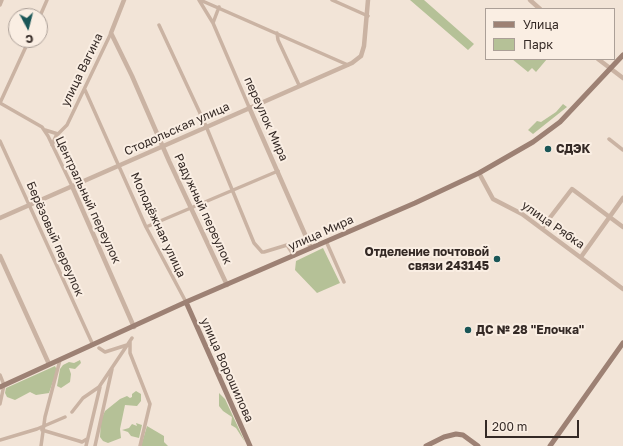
<!DOCTYPE html>
<meta charset="utf-8">
<style>
body{margin:0}
#map{position:relative;width:623px;height:446px;overflow:hidden;background:#f2e4d7;font-family:"Golos Text",sans-serif}
canvas{display:block}
.legend{position:absolute;left:485px;top:8px;width:130px;height:52px;box-sizing:border-box;background:#faeee3;border:1px solid #ab9f97;margin:0;padding:5px 7px;list-style:none;font-size:12px;color:#342925}
.legend li{display:flex;align-items:center;gap:8px;height:20px}
.legend b{width:20px;border:1px solid #ab9f97}
.north{position:absolute;left:8px;top:8px;width:40px;height:40px;box-sizing:border-box;background:#faeee3;border:1px solid #ab9f97;border-radius:50%;rotate:173deg;font-size:11px;font-weight:700;line-height:16px;text-align:center;color:#342925}
.north::after{content:'';display:block;margin:auto;width:14px;height:18px;background:#1a5657;clip-path:polygon(50% 0,100% 100%,50% 72%,0 100%)}
.scale{position:absolute;left:485px;top:420px;width:94px;height:18px;box-sizing:border-box;border:2px solid #342925;border-top:0;padding-left:5px;font-size:12px;line-height:14px;white-space:nowrap;color:#342925;-webkit-text-stroke:3px #faeee3;paint-order:stroke}
</style>
<div id="map">
<canvas width="623" height="446"></canvas>
<ul class="legend">
<li><b style="height:5px;background:#9d8174"></b>Улица</li>
<li><b style="height:11px;background:#b5c197"></b>Парк</li>
</ul>
<div class="north">С</div>
<div class="scale">200 m</div>
</div>
<script>
const context = document.querySelector('canvas').getContext('2d');
context.lineJoin = 'round';
function fillPath(path, color) { context.fillStyle = color; context.fill(path, 'evenodd'); }
const shape = rows => new Path2D(rows.map(r => 'M' + r).join(''));
function trace(path, color, width, dash) { context.strokeStyle = color; context.lineWidth = width; context.lineCap = dash ? 'butt' : 'round'; context.setLineDash(dash || []); context.stroke(path); }
function label(font, color, halo, rows, align = 'center') {
  context.font = font + ' "Golos Text",sans-serif'; context.lineWidth = 4; context.setLineDash([]); context.textBaseline = 'middle'; context.strokeStyle = halo; context.fillStyle = color; for (const [text, x, y, turn = 0] of rows) {
    context.save(); context.translate(x, y); context.rotate((+turn || 0) * Math.PI / 180); context.textAlign = isNaN(turn) ? turn : align; if (halo) context.strokeText(text, 0, 0); context.fillText(text, 0, 0); context.restore();
  }
}
const green = shape([
 [410,0,424,0,474,44,468,50],
 [512,59,547,59,536,72,532,68,528,72],
 [563,104,567,107,533,134,528,130,537,121,541,122,556,112],
 [323,248,340,283,317,293,295,270,296,261],
 [80,360,81,363,75,369,69,368,71,374,70,382,61,388,57,386,60,369,63,365,69,362,74,363],
 [55,366,57,370,49,393,36,395,30,392,15,400,7,397,5,393,6,388],
 [136,391,141,394,141,401,137,406,125,405,120,429,121,438,108,443,103,441,100,437,101,420,105,411,120,399,127,396,130,398,132,397,132,394],
 [219,393,225,399,245,442,236,428,231,425,232,417,223,411,219,406],
 [136,423,142,425,139,438,131,436,128,432,122,430,129,428,132,424,137,426],
 [147,426,164,436,164,442,168,446,141,446]
]);
const minor = shape([
 [199,0,213,23,249,107],
 [200,0,348,65],
 [332,0,368,16],
 [0,5,2,0],
 [40,16,47,0],
 [213,23,219,7],
 [159,25,206,126,254,243,262,252,264,252,287,245,294,256],
 [277,33,278,40,299,85],
 [85,90,146,227,186,302],
 [0,103,42,127,48,136,72,186],
 [0,103,29,40],
 [45,130,58,134],
 [609,139,623,150],
 [0,141,93,345],
 [52,145,56,136,67,125,111,33],
 [146,227,278,171],
 [326,241,344,282],
 [130,342,130,353,150,404,140,446],
 [99,348,105,352,127,345],
 [0,375,4,385,0,404],
 [72,412,83,398,99,387,132,338],
 [42,430,79,441,82,442,87,439],
 [0,440,37,429,65,417],
 [41,446,45,417,60,360],
 [86,446,100,387],
 [95,446,112,369]
]);
const tertiary = shape([
 [124,0,111,33,132,76,169,161,227,285],
 [530,0,540,9],
 [598,59,623,78],
 [249,107,311,248],
 [479,173,493,199,522,214,623,289],
 [72,186,134,327],
 [0,218,352,63,361,56,364,46,368,0],
 [542,228,572,189,623,227],
 [0,256,49,364],
 [581,257,623,198]
]);
const secondary = shape([
 [186,302,250,446],
 [0,387,186,302,415,203,479,173,533,142,560,122,623,55],
 [426,446,444,437,456,434,463,435,478,446],
 [550,446,623,343]
]);
const markers = [
 [548,149,4,"#1a5657"],
 [497,259,4,"#1a5657"],
 [468,330,4,"#1a5657"]
];
const streetNames = [
 ["улица Вагина",82,70,-64],
 ["переулок Мира",266,119,66],
 ["Стодольская улица",177,129,-24],
 ["Центральный переулок",88,200,65],
 ["Радужный переулок",203,209,65],
 ["Молодёжная улица",158,225,65],
 ["улица Рябка",553,225,35],
 ["улица Мира",321,233,-24],
 ["Берёзовый переулок",55,239,66],
 ["улица Ворошилова",227,370,66]
];
const poiNames = [
 ["СДЭК",556,149],
 ["Отделение почтовой",489,252,"right"],
 ["связи 243145",489,266,"right"],
 ["ДС № 28 \"Елочка\"",476,330]
];
fillPath(green, '#b5c197');
trace(minor, '#cab3a3', 3.5);
trace(tertiary, '#cab3a3', 4.5);
trace(secondary, '#9d8174', 5);
for (const [x, y, r, color] of markers) { const dot = new Path2D(); dot.arc(x, y, r, 0, 2 * Math.PI); context.fillStyle = color; context.fill(dot); trace(dot, '#faeee3', 1.5); }
label('12px', '#342925', '#faeee3', streetNames);
label('bold 12px', '#342925', '#faeee3', poiNames, 'left');
</script>
